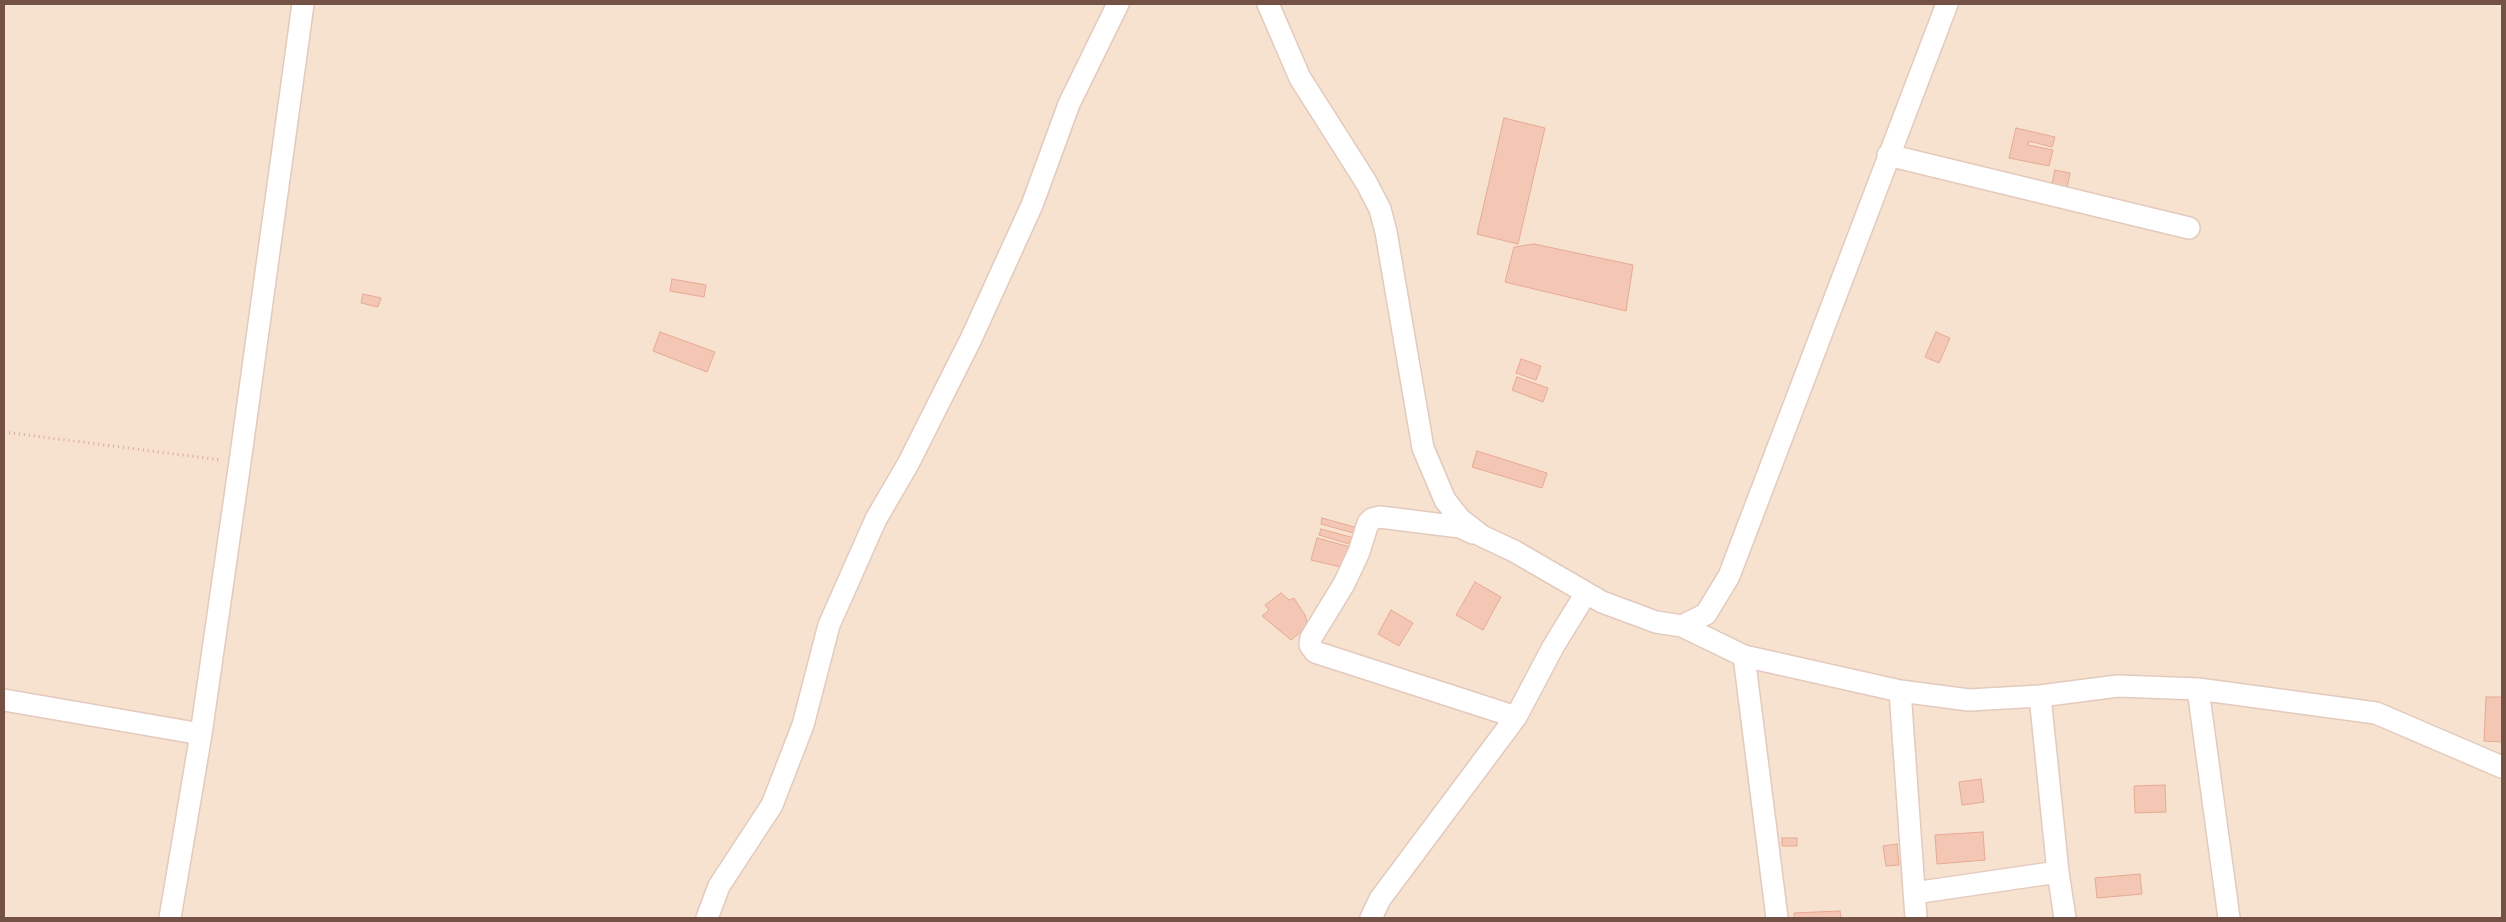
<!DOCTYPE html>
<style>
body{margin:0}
#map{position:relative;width:2506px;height:922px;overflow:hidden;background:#fdeede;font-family:"Varela Round",sans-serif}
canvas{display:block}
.frame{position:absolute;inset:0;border:5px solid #745145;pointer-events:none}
</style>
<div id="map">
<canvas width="2506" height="922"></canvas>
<div class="frame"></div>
</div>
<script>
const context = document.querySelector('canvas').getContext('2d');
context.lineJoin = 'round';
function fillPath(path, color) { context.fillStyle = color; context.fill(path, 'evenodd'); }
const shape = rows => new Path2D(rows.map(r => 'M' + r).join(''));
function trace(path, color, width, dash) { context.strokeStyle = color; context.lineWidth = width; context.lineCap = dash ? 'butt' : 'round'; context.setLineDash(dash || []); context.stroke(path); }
const residential = shape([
 [4,4,2502,4,2502,918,4,918]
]);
const building = shape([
 [1504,118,1545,128,1518,244,1477,234,1504,118],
 [2016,128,2055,137,2052,147,2029,141,2028,145,2053,150,2049,166,2009,158,2016,128],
 [2055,170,2070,173,2066,192,2051,188,2055,170],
 [1534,244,1633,265,1626,311,1505,282,1514,247,1534,244],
 [672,279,706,285,704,297,670,291,672,279],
 [363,294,381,298,378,307,361,303,363,294],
 [660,332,715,352,707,372,653,351,660,332],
 [1936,332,1950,338,1939,363,1925,357,1936,332],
 [1521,359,1541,366,1536,380,1516,373,1521,359],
 [1517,377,1548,388,1543,402,1512,390,1517,377],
 [1477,451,1547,473,1542,488,1472,467,1477,451],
 [1322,518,1358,528,1357,534,1321,524,1322,518],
 [1321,529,1358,539,1356,546,1319,535,1321,529],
 [1317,538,1354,548,1349,569,1311,560,1317,538],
 [1475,582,1501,597,1483,630,1456,615,1475,582],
 [1281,593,1289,600,1294,598,1305,615,1308,626,1291,640,1262,616,1269,610,1265,605,1281,593],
 [1391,610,1413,623,1399,646,1378,634,1391,610],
 [2486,697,2502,697,2502,742,2484,741,2486,697],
 [1981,779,1984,802,1962,805,1959,782,1981,779],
 [2165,785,2166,812,2135,813,2134,786,2165,785],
 [1983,832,1985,860,1937,864,1935,835,1983,832],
 [1782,838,1797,838,1797,846,1782,846,1782,838],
 [1897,844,1899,865,1886,866,1883,846,1897,844],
 [2140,874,2142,894,2097,898,2095,878,2140,874],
 [1840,911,1841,918,1794,918,1794,913,1840,911]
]);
const path = shape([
 [4,432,221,460]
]);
const minor = shape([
 [1268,4,1300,78,1366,182,1380,209,1386,232,1423,448,1445,500,1460,519,1482,536,1514,551,1602,602,1656,622,1682,626,1744,656,1900,691,1969,700,2040,696,2118,686,2198,689,2324,706,2376,713,2502,767],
 [1888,155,2189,228],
 [1473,533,1460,527,1380,517,1372,519,1368,523,1359,552,1344,584,1311,638,1310,645,1315,652,1516,717],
 [1682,626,1706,614,1729,576,1947,4],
 [1744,656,1777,918],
 [2198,689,2229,918],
 [1900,691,1916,918],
 [2040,696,2058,872,2065,918],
 [4,700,201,734],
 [1914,893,2058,872],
 [170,918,201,734,240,462,303,4],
 [707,918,719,886,772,805,803,725,829,625,876,519,908,464,971,339,1032,205,1069,104,1118,4],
 [1371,918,1380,899,1516,717,1553,647,1586,593]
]);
fillPath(residential, '#f7e1cf');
fillPath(building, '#f4c7b4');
trace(building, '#e7aa94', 1);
trace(minor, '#e3cabd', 24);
trace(path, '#d8aa98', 3, [1, 4]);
trace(minor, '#fff', 21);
</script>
